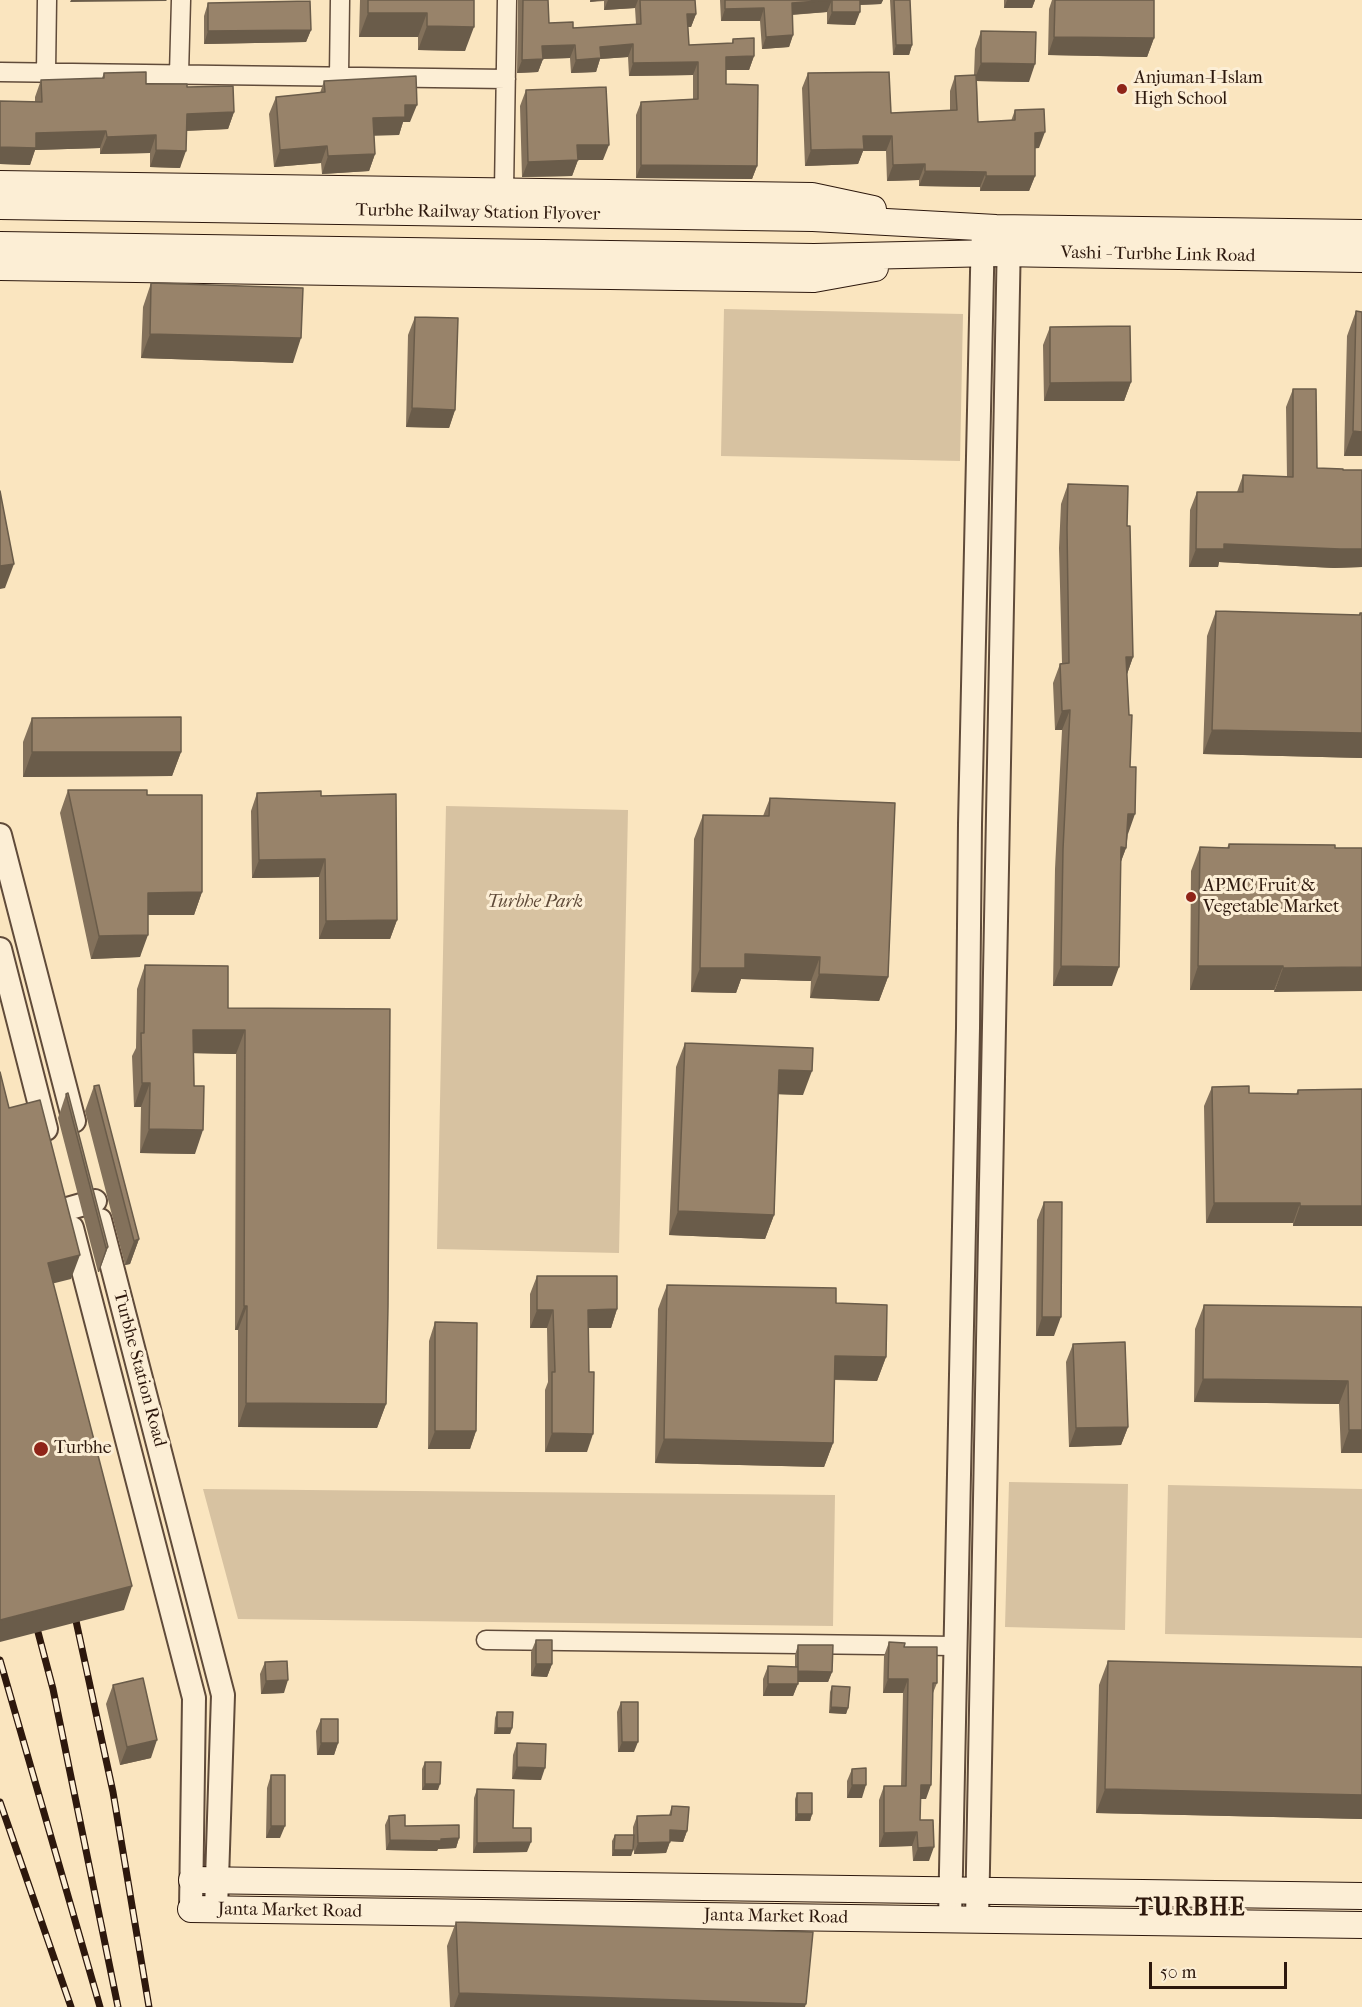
<!DOCTYPE html>
<style>
body{margin:0}
#map{position:relative;width:1362px;height:2007px;overflow:hidden;background:#fae5bf;font-family:"IM FELL French Canon",serif}
canvas{display:block}
.scale{position:absolute;left:1149px;top:1962px;width:138px;height:27px;box-sizing:border-box;border:3px solid #2d180d;border-top:0;padding-left:8px;font-size:18px;line-height:21px;white-space:nowrap;color:#2d180d;-webkit-text-stroke:4px #fceed5;paint-order:stroke}
</style>
<div id="map">
<canvas width="1362" height="2007"></canvas>
<div class="scale">50 m</div>
</div>
<script>
const context = document.querySelector('canvas').getContext('2d');
context.lineJoin = 'round';
function fillPath(path, color) { context.fillStyle = color; context.fill(path, 'evenodd'); }
const shape = rows => new Path2D(rows.map(r => 'M' + r).join(''));
function trace(path, color, width, dash) { context.strokeStyle = color; context.lineWidth = width; context.lineCap = dash ? 'butt' : 'round'; context.setLineDash(dash || []); context.stroke(path); }
function label(font, color, halo, rows, align = 'center') {
  context.font = font + ' "IM FELL French Canon",serif'; context.lineWidth = 6; context.setLineDash([]); context.textBaseline = 'middle'; context.strokeStyle = halo; context.fillStyle = color; for (const [text, x, y, turn = 0] of rows) {
    context.save(); context.translate(x, y); context.rotate((+turn || 0) * Math.PI / 180); context.textAlign = isNaN(turn) ? turn : align; if (halo) context.strokeText(text, 0, 0); context.fillText(text, 0, 0); context.restore();
  }
}
const green = shape([
 [724,309,963,314,960,461,721,456],
 [446,806,628,810,619,1253,437,1249],
 [1009,1482,1128,1484,1125,1630,1005,1627],
 [1168,1485,1362,1489,1362,1638,1165,1634],
 [203,1489,835,1495,833,1626,238,1619]
]);
const minor = shape([
 [0,72,506,79],
 [46,72,47,0],
 [179,74,181,0],
 [339,76,340,0],
 [504,191,507,0],
 [486,1640,955,1646]
]);
const tertiary = shape([
 [0,835,74,1121],
 [0,949,46,1129],
 [67,1209,95,1201],
 [100,1220,223,1695,216,1910],
 [72,1228,194,1698,191,1909],
 [950,1920,968,1028,970,824,983,227],
 [977,1920,1009,236]
]);
const secondary = shape([
 [0,184,812,196,873,209],
 [0,206,813,218,996,228,1362,233],
 [0,245,814,257,996,253,1362,259],
 [0,267,814,279,875,268],
 [192,1880,1362,1896],
 [191,1909,1362,1925]
]);
const rail = shape([
 [73,1607,113,1792,149,2007],
 [34,1617,53,1689,118,2007],
 [0,1660,100,2007],
 [0,1802,71,2007]
]);
const wall = shape([
 [360,0,474,0,465,51,418,50,418,37,359,37],
 [518,0,548,0,549,23,573,28,636,24,635,8,604,10,604,1,590,2,590,0,695,0,696,14,691,27,688,27,689,45,732,43,733,39,754,56,749,70,726,70,726,84,757,166,752,179,636,178,636,115,641,102,693,99,693,75,629,76,628,57,600,59,596,72,571,73,570,58,543,59,538,72,517,73],
 [720,0,883,0,881,4,860,5,855,25,827,24,827,12,792,15,793,35,789,47,762,49,760,21,721,21],
 [890,0,910,0,912,45,909,55,893,55],
 [1004,0,1035,0,1032,8,1004,8],
 [1052,0,1154,0,1154,38,1147,57,1048,55,1049,9],
 [208,3,311,30,306,42,204,44,204,16],
 [981,31,1029,82,977,81,978,122,1011,121,1015,110,1039,148,1035,148,1035,176,1029,191,980,191,980,187,919,186,919,180,887,181,886,151,863,151,858,164,805,166,802,88,808,73,891,113,950,111,950,91,955,76,974,75,975,49],
 [104,73,146,84,187,87,234,112,228,129,186,131,180,168,150,167,150,153,100,154,100,148,35,150,30,165,0,164,0,101,35,102,35,97,41,80,102,78],
 [324,81,410,122,403,122,399,135,374,135,375,154,369,171,322,174,321,163,274,167,269,114,276,97,320,93],
 [526,90,603,160,578,160,572,176,522,177,520,106],
 [151,283,293,363,141,358,143,307],
 [1356,311,1362,456,1344,456,1347,336],
 [415,317,455,410,449,428,406,427,408,335],
 [1050,327,1131,382,1124,401,1044,401,1043,345],
 [1293,389,1317,468,1343,470,1362,470,1362,567,1334,568,1219,562,1218,567,1189,567,1190,510,1197,492,1237,492,1243,475,1287,477,1286,407],
 [1068,484,1127,526,1133,657,1127,674,1128,834,1126,848,1121,861,1112,986,1053,986,1055,869,1062,730,1055,730,1053,683,1060,664,1062,663,1059,548,1061,504],
 [1216,611,1359,615,1360,613,1362,758,1203,754,1207,636],
 [32,718,181,752,172,776,23,777,23,742],
 [68,790,147,795,202,892,194,915,148,915,140,957,91,959,60,813],
 [257,793,321,796,397,920,390,939,319,939,319,877,252,878,251,811],
 [770,798,888,977,879,1001,810,998,811,981,741,979,736,993,691,992,694,839,703,815,763,816],
 [1229,844,1335,845,1274,992,1274,990,1190,990,1191,871,1200,847,1227,848],
 [145,965,228,1008,390,1009,386,1404,377,1428,238,1427,238,1330,235,1330,236,1054,194,1053,195,1154,140,1153,141,1107,134,1107,132,1056,136,1048,137,989],
 [685,1043,803,1095,778,1094,774,1215,765,1239,669,1235,676,1067],
 [94,1086,139,1239,130,1264,125,1265,85,1111],
 [1212,1087,1249,1093,1296,1094,1298,1090,1362,1089,1362,1226,1293,1226,1293,1223,1206,1223,1204,1106],
 [66,1094,108,1247,99,1272,98,1272,58,1118],
 [1044,1202,1054,1336,1036,1336,1037,1220],
 [537,1276,617,1309,611,1328,588,1328,589,1372,587,1452,545,1452,545,1390,548,1382,547,1328,530,1328,530,1294],
 [667,1285,836,1303,886,1357,877,1381,834,1380,833,1443,824,1467,655,1463,658,1309],
 [1204,1305,1362,1307,1362,1453,1341,1453,1339,1404,1194,1402,1195,1329],
 [435,1322,476,1431,470,1449,428,1449,429,1341],
 [1073,1344,1128,1427,1121,1445,1069,1447,1066,1362],
 [536,1640,552,1664,547,1677,531,1676,531,1652],
 [889,1642,904,1647,937,1683,933,1693,926,1799,921,1799,920,1820,929,1861,913,1861,912,1846,879,1847,879,1800,884,1786,901,1786,903,1693,883,1693,884,1656],
 [798,1645,832,1672,828,1682,798,1682,793,1696,763,1696,763,1679,768,1666,795,1667,795,1655],
 [1108,1661,1362,1667,1362,1819,1096,1813,1099,1685],
 [265,1662,284,1693,261,1694,260,1674],
 [113,1685,151,1758,120,1765,106,1704],
 [832,1686,848,1708,846,1714,829,1713,830,1692],
 [621,1702,634,1752,618,1752,617,1712],
 [497,1712,512,1728,510,1734,494,1734,495,1718],
 [321,1719,338,1743,334,1755,317,1755,316,1731],
 [517,1743,541,1780,512,1779,513,1755],
 [425,1762,438,1790,422,1790,422,1769],
 [852,1769,862,1798,847,1798,847,1781],
 [271,1775,280,1838,266,1838,267,1788],
 [477,1789,513,1828,527,1852,473,1853,474,1798],
 [797,1793,812,1814,810,1821,795,1821,795,1799],
 [672,1806,687,1831,683,1842,670,1841,666,1853,634,1854,634,1847,631,1856,612,1856,612,1841,615,1835,633,1835,633,1827,637,1816,669,1815],
 [389,1816,405,1826,459,1838,456,1848,438,1849,437,1851,386,1850,385,1825],
 [456,1922,805,2007,450,2007,447,1946]
]);
const shadedWall = shape([
 [71,0,167,0,166,1,70,2],
 [591,0,604,0,590,2],
 [608,0,638,0,635,8,604,10],
 [832,0,827,12,787,15,792,3],
 [858,0,883,0,881,4,856,5],
 [1007,0,1035,0,1032,8,1004,8],
 [764,8,760,21,721,21,725,9],
 [832,12,860,12,855,25,827,24],
 [368,13,427,13,418,37,359,37],
 [687,14,696,14,691,27,683,27],
 [427,26,474,27,465,51,418,50],
 [311,30,306,42,204,44,208,31],
 [793,35,789,47,762,49,766,37],
 [1054,37,1154,38,1147,57,1048,55],
 [633,44,628,57,600,59,596,72,571,73,576,60,600,47],
 [575,45,570,58,537,59,542,46],
 [896,45,912,45,909,55,893,55],
 [754,56,749,70,721,70,726,57],
 [543,59,538,72,517,73,522,60],
 [698,62,693,75,629,76,633,63],
 [981,63,1035,64,1029,82,974,81],
 [405,105,417,105,410,122,403,122,399,135,367,136,373,118],
 [234,112,228,129,180,131,187,114],
 [106,131,100,148,35,150,30,165,0,164,0,147,36,133],
 [1045,132,1039,148,1029,149,1035,133],
 [156,135,150,153,100,154,107,137],
 [863,136,892,136,886,151,863,151,858,164,805,166,811,150],
 [577,145,609,145,603,160,572,160],
 [327,146,321,163,274,167,280,150],
 [156,150,186,151,180,168,150,167],
 [375,154,369,171,322,174,328,156],
 [578,160,572,176,522,177,528,162],
 [925,164,919,180,887,181,893,165],
 [641,165,757,166,752,179,636,178],
 [925,171,986,172,980,187,919,186],
 [986,176,1035,176,1029,191,980,191],
 [150,334,301,338,293,363,141,358],
 [1131,382,1124,401,1044,401,1050,383],
 [412,408,455,410,449,428,406,427],
 [1353,431,1362,432,1362,456,1344,456],
 [1224,544,1362,549,1362,567,1334,568,1219,562,1218,567,1189,567,1196,549],
 [14,564,5,588,0,589,0,566],
 [1126,657,1133,657,1126,677],
 [1070,710,1062,730,1055,730,1062,711],
 [1212,730,1362,733,1362,758,1203,754],
 [32,752,181,752,172,776,23,777],
 [1128,814,1135,814,1128,834,1121,833],
 [1121,847,1126,848,1119,867],
 [325,859,319,877,252,878,259,860],
 [202,892,194,915,140,915,148,893],
 [397,920,390,939,319,939,326,921],
 [148,935,140,957,91,959,99,936],
 [745,954,820,957,811,981,741,979,736,993,691,992,700,968],
 [1061,966,1119,967,1112,986,1053,986],
 [1198,966,1283,966,1274,990,1190,990],
 [1362,967,1362,991,1274,992,1283,968],
 [819,974,888,977,879,1001,810,998],
 [193,1030,245,1030,236,1054,184,1053],
 [779,1070,812,1071,803,1095,770,1094],
 [142,1083,150,1083,141,1107,134,1107],
 [149,1129,203,1130,195,1154,140,1153],
 [1214,1203,1300,1203,1293,1223,1206,1223],
 [1300,1206,1362,1206,1362,1226,1293,1226],
 [678,1211,774,1215,765,1239,669,1235],
 [139,1239,130,1264,125,1265,134,1241],
 [108,1247,99,1272,98,1272,106,1248],
 [80,1255,71,1279,39,1287,48,1263],
 [244,1306,247,1306,238,1330,235,1330],
 [617,1309,611,1328,581,1328,588,1310],
 [537,1310,553,1310,547,1328,530,1328],
 [1042,1317,1061,1317,1054,1336,1036,1336],
 [835,1356,886,1357,877,1381,826,1379],
 [1203,1379,1348,1381,1339,1404,1194,1402],
 [246,1403,386,1404,377,1428,238,1427],
 [1128,1427,1121,1445,1069,1447,1076,1428],
 [1349,1430,1362,1430,1362,1453,1341,1453],
 [435,1431,476,1431,470,1449,428,1449],
 [552,1433,593,1434,587,1452,545,1452],
 [664,1439,833,1443,824,1467,655,1463],
 [132,1586,124,1610,0,1642,0,1620],
 [536,1664,552,1664,547,1677,531,1676],
 [798,1671,832,1672,828,1682,795,1682],
 [888,1679,908,1679,903,1693,883,1693],
 [288,1680,284,1693,261,1694,266,1681],
 [768,1684,798,1684,793,1696,763,1696],
 [831,1707,848,1708,846,1714,829,1713],
 [497,1728,512,1728,510,1734,494,1734],
 [157,1740,151,1758,120,1765,127,1747],
 [622,1742,638,1742,634,1752,618,1752],
 [321,1743,338,1743,334,1755,317,1755],
 [517,1767,545,1768,541,1780,512,1779],
 [425,1784,440,1784,438,1790,422,1790],
 [852,1785,866,1785,862,1798,847,1798],
 [921,1785,931,1785,926,1799,916,1799],
 [1105,1789,1362,1795,1362,1819,1096,1813],
 [797,1814,812,1814,810,1821,795,1821],
 [271,1826,285,1826,280,1838,266,1838],
 [670,1830,687,1831,683,1842,666,1841],
 [917,1832,912,1846,879,1847,884,1833],
 [459,1838,456,1848,438,1849,437,1851,386,1850,390,1840],
 [531,1842,527,1852,473,1853,477,1843],
 [670,1842,666,1853,634,1854,638,1843],
 [934,1847,929,1861,913,1861,918,1848],
 [614,1850,633,1850,631,1856,612,1856],
 [459,1993,806,2004,805,2007,454,2007]
]);
const building = shape([
 [368,0,474,0,474,27,427,26,427,13,368,13,368,0],
 [523,0,548,0,549,23,573,22,573,28,641,24,640,0,695,0,696,14,687,14,689,45,733,43,733,39,754,38,754,56,726,57,726,84,758,85,757,166,641,165,641,102,698,99,698,62,633,63,633,44,600,47,601,58,576,60,575,45,542,46,543,59,522,60,523,0],
 [725,0,860,0,860,12,832,12,832,0,792,3,793,35,766,37,764,8,725,9,725,0],
 [894,0,910,0,912,45,896,45,894,0],
 [1055,0,1154,0,1154,38,1054,37,1055,0],
 [310,1,311,30,208,31,208,3,310,1],
 [981,31,1036,32,1035,64,981,63,981,31],
 [146,72,146,84,187,84,187,87,233,86,234,112,187,114,186,151,156,150,156,135,107,137,106,131,36,133,36,148,0,147,0,101,42,102,41,80,104,78,104,73,146,72],
 [889,72,891,113,957,110,955,76,976,75,978,122,1015,120,1015,110,1044,109,1045,132,1035,133,1035,176,986,176,986,172,925,171,925,164,893,165,892,136,863,136,864,149,811,150,808,73,889,72],
 [416,76,417,105,405,105,405,117,373,118,375,154,328,156,327,146,280,150,276,97,325,92,324,81,416,76],
 [606,87,609,145,577,145,578,160,528,162,526,90,606,87],
 [151,283,303,288,301,338,150,334,151,283],
 [1356,311,1362,312,1362,432,1353,431,1356,311],
 [415,317,458,318,455,410,412,408,415,317],
 [1130,326,1131,382,1050,383,1050,327,1130,326],
 [1293,389,1316,389,1317,468,1343,469,1343,470,1362,470,1362,549,1340,549,1224,544,1224,549,1196,549,1197,492,1243,492,1243,475,1293,477,1293,389],
 [1068,484,1128,486,1127,526,1130,526,1133,657,1126,657,1129,715,1132,715,1130,767,1136,767,1135,814,1128,814,1126,848,1121,847,1119,967,1061,966,1063,849,1070,710,1062,711,1060,664,1069,663,1067,528,1068,484],
 [0,491,14,564,0,566,0,491],
 [1216,611,1360,615,1360,613,1362,613,1362,733,1212,730,1216,611],
 [181,717,181,752,32,752,32,718,181,717],
 [68,790,147,790,147,795,202,795,202,892,148,893,148,935,99,936,68,790],
 [321,791,321,796,396,794,397,920,326,921,325,859,259,860,257,793,321,791],
 [770,798,895,803,888,977,819,974,820,957,745,954,745,968,700,968,703,815,769,816,770,798],
 [1229,844,1335,845,1335,848,1362,848,1362,967,1283,968,1283,966,1198,966,1200,847,1229,848,1229,844],
 [145,965,228,966,228,1008,390,1009,388,1307,386,1404,246,1403,247,1306,244,1306,245,1030,193,1030,194,1086,204,1086,203,1130,149,1129,150,1083,142,1083,141,1033,144,1033,145,965],
 [685,1043,813,1048,812,1071,779,1070,774,1215,678,1211,685,1043],
 [0,1072,9,1108,40,1100,80,1255,48,1263,132,1586,0,1620,0,1072],
 [99,1085,139,1239,134,1241,94,1086,99,1085],
 [1249,1086,1249,1093,1298,1094,1298,1090,1362,1089,1362,1206,1300,1206,1300,1203,1214,1203,1212,1087,1249,1086],
 [68,1093,108,1247,106,1248,66,1094,68,1093],
 [1044,1202,1062,1202,1061,1317,1042,1317,1044,1202],
 [537,1276,617,1276,617,1309,588,1310,589,1372,594,1372,593,1434,552,1433,552,1372,555,1372,553,1310,537,1310,537,1276],
 [667,1285,836,1288,836,1303,887,1305,886,1357,835,1356,833,1443,664,1439,667,1285],
 [1204,1305,1362,1307,1362,1430,1349,1430,1348,1381,1203,1379,1204,1305],
 [435,1322,477,1323,476,1431,435,1431,435,1322],
 [1125,1342,1128,1427,1076,1428,1073,1344,1125,1342],
 [536,1640,552,1640,552,1664,536,1664,536,1640],
 [889,1642,905,1643,904,1647,937,1647,937,1683,933,1683,931,1785,921,1785,920,1820,933,1820,934,1847,918,1848,917,1832,884,1833,884,1786,906,1786,908,1679,888,1679,889,1642],
 [798,1645,833,1645,832,1672,798,1671,798,1645],
 [287,1661,288,1680,266,1681,265,1662,287,1661],
 [1108,1661,1362,1667,1362,1795,1105,1789,1108,1661],
 [768,1666,798,1667,798,1684,768,1684,768,1666],
 [143,1678,157,1740,127,1747,113,1685,143,1678],
 [832,1686,850,1687,848,1708,831,1707,832,1686],
 [621,1702,638,1702,638,1742,622,1742,621,1702],
 [497,1712,513,1712,512,1728,497,1728,497,1712],
 [321,1719,338,1719,338,1743,321,1743,321,1719],
 [517,1743,546,1744,545,1768,517,1767,517,1743],
 [425,1762,441,1762,440,1784,425,1784,425,1762],
 [866,1768,866,1785,852,1785,852,1769,866,1768],
 [271,1775,285,1775,285,1826,271,1826,271,1775],
 [477,1789,514,1790,513,1828,531,1828,531,1842,477,1843,477,1789],
 [797,1793,812,1793,812,1814,797,1814,797,1793],
 [672,1806,689,1807,687,1831,670,1830,670,1842,638,1843,637,1816,671,1815,672,1806],
 [405,1815,405,1826,459,1825,459,1838,441,1839,441,1841,390,1840,389,1816,405,1815],
 [615,1835,634,1835,633,1850,614,1850,615,1835],
 [456,1922,813,1932,806,2004,459,1993,456,1922]
]);
const markers = [
 [1122,89,6,"#8f2418"],
 [1191,897,6,"#8f2418"],
 [41,1449,8,"#8f2418"]
];
const poiNames = [
 ["Anjuman-I-Islam",1134,79],
 ["High School",1134,100],
 ["APMC Fruit &",1203,887],
 ["Vegetable Market",1203,908],
 ["Turbhe",54,1449]
];
const streetNames = [
 ["Turbhe Railway Station Flyover",478,213,1],
 ["Vashi - Turbhe Link Road",1158,255,1],
 ["Turbhe Station Road",139,1369,75],
 ["Janta Market Road",290,1911,1],
 ["Janta Market Road",776,1917,1]
];
const parkNames = [
 ["Turbhe Park",535,903]
];
const districtNames = [
 ["TURBHE",1191,1909]
];
fillPath(green, '#d7c2a1');
trace(minor, '#604b3a', 21);
trace(tertiary, '#604b3a', 26);
trace(secondary, '#2d180d', 28);
trace(minor, '#fceed5', 18);
trace(tertiary, '#fceed5', 22);
trace(secondary, '#fceed5', 26);
trace(rail, '#2d180d', 7);
trace(rail, '#fceed5', 4.5, [14]);
fillPath(wall, '#83715b');
fillPath(shadedWall, '#6a5c4a');
fillPath(building, '#98836a');
trace(building, '#6a5c4a', 1.5);
for (const [x, y, r, color] of markers) { const dot = new Path2D(); dot.arc(x, y, r, 0, 2 * Math.PI); context.fillStyle = color; context.fill(dot); trace(dot, '#fceed5', 2); }
label('18px', '#2d180d', '#fceed5', poiNames, 'left');
label('18px', '#2d180d', '#fceed5', streetNames);
label('italic 18px', '#604b39', '#fceed5', parkNames);
context.letterSpacing = '1.5px';
label('bold 24px', '#2d180d', '#fceed5', districtNames);
context.letterSpacing = '0px';
</script>
